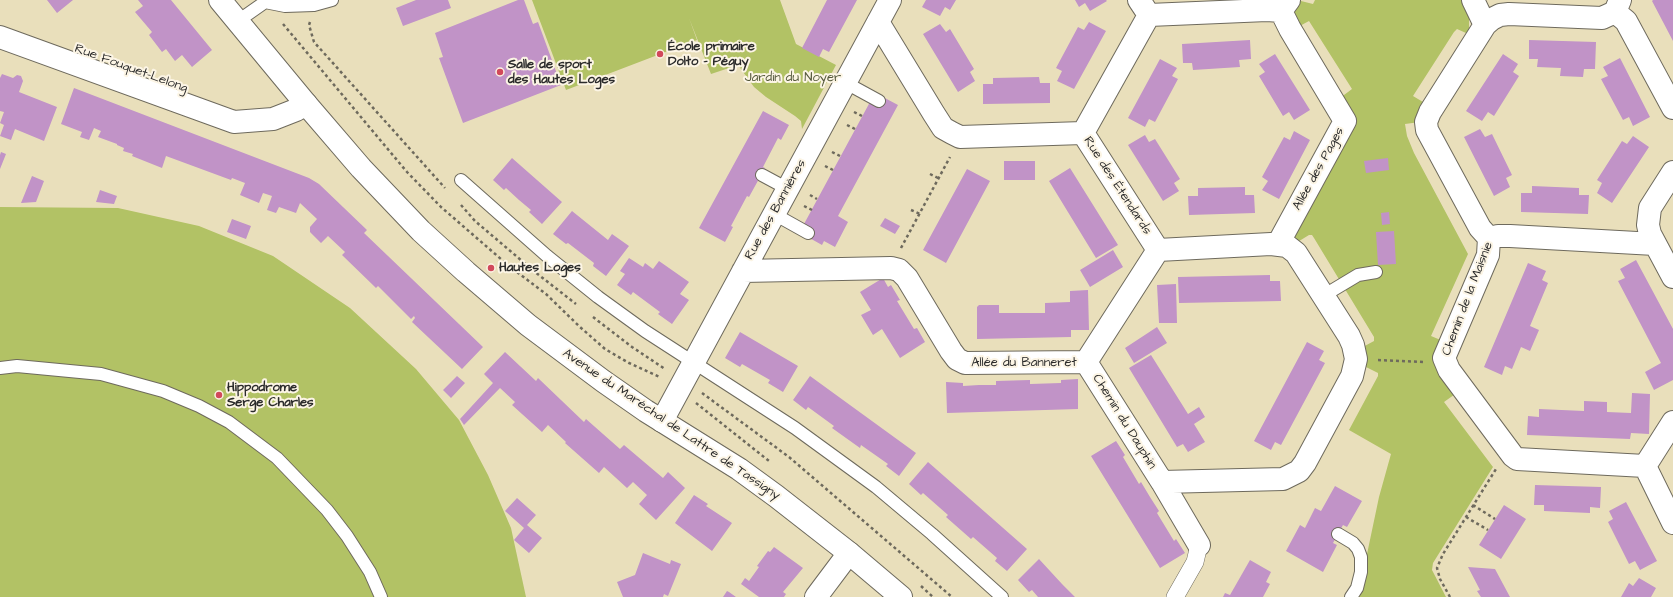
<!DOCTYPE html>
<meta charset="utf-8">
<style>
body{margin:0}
canvas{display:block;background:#e9dfbb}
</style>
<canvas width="1673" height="597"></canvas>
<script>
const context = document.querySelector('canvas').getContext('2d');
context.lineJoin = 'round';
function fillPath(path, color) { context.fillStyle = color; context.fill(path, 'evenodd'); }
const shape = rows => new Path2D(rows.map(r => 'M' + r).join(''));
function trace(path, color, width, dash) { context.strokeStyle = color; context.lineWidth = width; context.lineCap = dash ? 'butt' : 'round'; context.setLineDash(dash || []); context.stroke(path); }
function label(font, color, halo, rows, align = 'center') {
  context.font = font + ' "Architects Daughter",sans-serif'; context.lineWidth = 4; context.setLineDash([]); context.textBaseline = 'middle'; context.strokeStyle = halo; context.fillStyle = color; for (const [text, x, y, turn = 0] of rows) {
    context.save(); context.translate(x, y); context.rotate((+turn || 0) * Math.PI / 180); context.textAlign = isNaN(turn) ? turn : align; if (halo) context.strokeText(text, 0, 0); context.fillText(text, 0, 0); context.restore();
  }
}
const green = shape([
 [532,0,780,0,796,44,836,65,802,129,801,121,795,116,766,97,754,87,738,65,711,74,689,18,697,40,566,90],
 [1297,0,1313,4,1315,0,1466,0,1469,14,1469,30,1466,33,1457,29,1454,32,1413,96,1428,105,1420,122,1405,124,1407,136,1414,153,1468,254,1431,336,1443,341,1458,392,1444,402,1493,467,1433,563,1432,570,1446,597,1358,597,1379,497,1391,454,1349,430,1378,376,1378,373,1364,366,1361,348,1374,341,1374,337,1314,238,1312,235,1309,235,1296,243,1293,238,1322,175,1340,98,1352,89,1309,21,1296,28,1292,16],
 [0,207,118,208,199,226,273,256,350,308,416,369,459,420,488,475,511,528,526,597,0,597]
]);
const building = shape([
 [47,0,73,0,57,13],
 [138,0,171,0,212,50,192,67,182,55,175,61,166,49,162,52,149,35,152,32,135,12,143,6],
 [416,0,448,0,451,8,403,26,396,8],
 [518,0,524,0,533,24,538,22,561,85,463,123,439,58,443,57,435,33],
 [827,0,857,0,829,52,823,49,819,57,802,48],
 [926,0,956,0,950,10,945,7,940,16,922,7],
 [1075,0,1106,0,1107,1,1090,11,1085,3,1079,7],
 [1653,0,1673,0,1673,41,1652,1],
 [1089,22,1106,31,1074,89,1057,81,1062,71,1056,68,1078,27,1084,30],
 [940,24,946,32,950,29,974,69,970,72,975,81,958,92,923,34],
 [1250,40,1251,59,1239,60,1240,67,1193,70,1192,63,1183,63,1182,44],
 [1529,40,1596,42,1595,69,1584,69,1583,77,1560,76,1561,68,1537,67,1538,59,1529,59],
 [1275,54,1310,110,1294,120,1289,112,1283,116,1259,76,1265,72,1259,64],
 [1503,54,1518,64,1513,72,1519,76,1494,116,1488,112,1482,121,1466,111],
 [1620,58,1650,117,1633,126,1629,117,1623,120,1601,79,1608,76,1603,67],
 [1160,59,1177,68,1172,76,1178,79,1155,122,1149,119,1145,127,1128,118],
 [2,74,13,78,17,75,21,76,23,81,19,92,57,107,44,141,15,129,11,140,0,136,4,125,0,123,4,112,0,111,0,78],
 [1039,77,1040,83,1050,83,1050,103,983,104,983,84,993,84,993,78],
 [74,88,309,178,319,184,367,230,364,233,483,347,462,369,412,322,415,318,414,316,411,319,378,286,376,288,342,255,345,252,328,236,321,243,310,232,310,227,317,219,300,203,296,213,279,207,276,213,267,210,272,196,263,193,259,203,240,195,245,183,232,178,231,180,166,156,162,168,132,156,133,154,123,151,124,148,117,145,117,144,98,137,101,131,94,128,89,140,80,137,82,132,61,124],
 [881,96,898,105,838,216,848,222,835,247,824,241,822,245,806,236,804,224,870,102],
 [763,111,789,125,781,140,778,138,763,167,765,168,749,197,747,196,731,226,733,227,725,242,699,228],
 [1480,129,1485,137,1492,134,1512,175,1506,178,1510,187,1494,196,1464,137],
 [1294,131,1310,140,1279,199,1262,190,1268,181,1262,177,1284,137,1290,140],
 [1145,135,1149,142,1155,139,1180,179,1174,183,1179,191,1163,201,1128,145],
 [1633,136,1649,147,1612,203,1597,193,1602,183,1597,180,1622,141,1627,144],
 [1,152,6,154,0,169,0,155],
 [512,158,562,202,542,224,529,212,531,210,519,200,506,188,504,190,493,180],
 [1388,158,1389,170,1366,173,1364,161],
 [1004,161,1035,161,1035,180,1004,180],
 [1070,168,1118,245,1096,258,1049,181],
 [967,169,990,181,946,263,923,250],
 [32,176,44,181,36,202,21,203],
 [1532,186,1579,188,1579,195,1589,195,1588,214,1521,212,1521,193,1532,193],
 [1245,187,1245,195,1254,195,1255,213,1189,215,1188,196,1198,196,1198,188],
 [100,190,117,196,114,204,96,202],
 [572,211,608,240,612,234,629,246,606,276,593,266,594,263,568,243,566,244,553,234],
 [1389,212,1390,224,1382,225,1381,213],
 [885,218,900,226,895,234,880,226],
 [232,219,251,226,246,239,227,232],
 [1394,231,1396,264,1378,265,1376,232],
 [1113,250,1123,267,1090,287,1080,270],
 [629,258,643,267,645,263,653,269,659,261,689,282,680,294,689,300,672,324,658,314,660,312,633,292,631,295,617,285,625,274,620,271],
 [1636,260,1673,329,1673,380,1654,390,1645,372,1661,363,1618,281,1625,278,1620,269],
 [1528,263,1546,271,1542,280,1548,283,1530,326,1539,330,1530,351,1521,347,1512,369,1505,366,1502,375,1484,367],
 [1270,275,1270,281,1280,281,1281,301,1179,303,1178,277],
 [883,278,888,287,891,285,900,300,897,301,914,329,917,328,925,342,900,358,882,329,873,335,861,315,871,310,860,292],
 [1176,284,1177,323,1159,323,1157,285],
 [1088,290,1089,330,1071,330,1071,337,977,339,977,307,979,305,999,305,999,313,1045,313,1045,303,1070,302,1070,291],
 [1157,327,1167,343,1134,363,1125,348],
 [740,332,798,366,783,392,768,383,770,380,742,364,740,367,725,358],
 [1307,342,1324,351,1319,360,1325,363,1281,445,1275,442,1271,450,1254,441],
 [505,352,536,381,538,378,584,422,586,419,620,449,624,445,663,478,668,472,685,488,656,520,639,504,647,495,633,482,627,488,604,467,599,473,565,443,566,442,548,425,542,432,512,405,515,402,500,388,464,425,460,419,493,383,484,374],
 [1151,355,1188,414,1199,407,1205,417,1194,424,1205,442,1188,452,1183,444,1177,447,1129,368],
 [457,376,465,383,451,398,443,390],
 [810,376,916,453,899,476,886,466,888,464,861,445,860,448,832,428,834,426,808,407,806,410,793,400],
 [1078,379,1078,409,947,413,946,382,963,383,963,386,979,385,996,385,996,381,1030,380,1030,384,1061,383,1061,380],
 [1632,393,1650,394,1649,434,1631,433,1630,439,1527,435,1528,416,1539,417,1539,409,1584,411,1584,401,1607,402,1607,412,1631,413],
 [1116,441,1125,455,1123,457,1139,484,1141,482,1150,497,1159,511,1157,513,1174,541,1176,539,1185,553,1160,568,1091,456],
 [928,462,1027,549,1007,571,995,561,997,558,973,537,971,539,946,517,948,515,923,493,921,495,909,484],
 [1535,485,1601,487,1600,508,1590,507,1590,513,1544,511,1544,505,1534,505],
 [1335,486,1362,501,1347,527,1343,525,1333,543,1337,545,1323,572,1286,551,1300,525,1305,528,1315,508,1321,511],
 [694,495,708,504,706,506,732,523,712,551,675,523],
 [517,498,536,515,527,525,542,538,529,553,514,540,524,528,505,511],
 [1626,502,1657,561,1640,570,1635,561,1629,564,1608,522,1613,519,1609,511],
 [1504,505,1526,519,1501,559,1479,545],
 [774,547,803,568,783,592,786,594,784,597,759,597,741,584,745,578,749,581,759,567,757,566,768,551,770,552],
 [643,553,670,564,671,560,681,564,668,596,664,594,663,597,623,597,617,582,635,575],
 [1039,559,1062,584,1075,597,1038,597,1032,590,1029,592,1018,580],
 [1250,560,1271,572,1266,582,1270,584,1263,597,1223,597,1225,593,1230,595],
 [1468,567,1495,569,1510,597,1481,597,1477,591,1480,590],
 [1639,578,1656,588,1651,597,1621,597,1629,583,1633,586],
 [727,591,729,592,736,597,723,597]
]);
const path = shape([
 [310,22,309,25,314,42,445,188],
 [283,24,407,172,441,207,509,266,546,294,580,327,605,349,629,363,660,377],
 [854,112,862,116],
 [847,125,855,129],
 [832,152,840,156],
 [825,166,833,170],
 [930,174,938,178],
 [810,195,817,199],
 [461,205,475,221,535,272,576,304],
 [804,206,812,210],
 [911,210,920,214],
 [901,248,950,157],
 [593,317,632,347,665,369],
 [1378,360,1423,362],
 [702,393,789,457,952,597],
 [696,403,769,461],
 [1473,505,1495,519],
 [1466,517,1488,530],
 [921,586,933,597],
 [1450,597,1440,579,1437,568,1443,554,1496,469]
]);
const service = shape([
 [238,21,265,2,285,6,314,5,332,0],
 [846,83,879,101],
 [762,175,788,189],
 [461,180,547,256,598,297,645,331,795,428,876,487,932,534,1002,597],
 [774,214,808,233],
 [1323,296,1358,275,1376,272],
 [0,368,17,366,101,374,163,391,199,406,229,422,277,458,327,510,347,536,370,572,381,597],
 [1338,534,1353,543,1358,549,1361,557,1361,572,1357,588,1351,597]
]);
const pedestrian = shape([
 [1175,597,1195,562,1199,545]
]);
const minor = shape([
 [1139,0,1149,15,1267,10,1281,11,1289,0],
 [1473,0,1485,25],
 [1620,0,1615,12,1626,21,1673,108],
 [878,22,934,114,943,128,952,133,960,137,1083,133,1158,250,1086,362],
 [0,37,234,122,273,119,296,110,306,104],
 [1083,133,1149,15],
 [1673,172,1650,208,1648,225,1650,234,1673,277],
 [1489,238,1480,228,1427,130,1426,122,1430,112,1485,25,1492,19,1500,15,1509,14,1602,18,1615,12],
 [1278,244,1345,121,1290,29,1281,11],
 [1158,250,1271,244,1287,246,1296,253,1349,336,1353,345,1356,359,1352,376,1305,463,1299,471,1283,479,1162,482],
 [743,271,891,268,899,270,907,278,951,351,957,359,965,363,1086,362],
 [1086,362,1162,482,1199,545],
 [662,421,890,0],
 [1673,422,1645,466,1673,523],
 [1645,466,1517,459,1513,456,1449,370,1444,358,1488,255,1489,238,1498,236,1510,236,1655,244],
 [816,597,849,553]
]);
const tertiary = shape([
 [220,0,306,104,361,168,421,231,466,272,528,325,603,381,646,411,739,469,776,496,849,553,901,597]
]);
const markers = [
 [660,54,4,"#d1495b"],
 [500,72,4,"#d1495b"],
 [491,268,4,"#d1495b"],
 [219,395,4,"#d1495b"]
];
const poiNames = [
 ["École primaire",668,47],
 ["Dolto - Péguy",668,62],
 ["Salle de sport",508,65],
 ["des Hautes Loges",508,80],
 ["Hautes Loges",499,268],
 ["Hippodrome",227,388],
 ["Serge Charles",227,403]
];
const streetNames = [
 ["Rue Fouquet-Lelong",131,69,20],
 ["Allée des Pages",1319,169,-61],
 ["Rue des Étendards",1117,186,57],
 ["Rue des Bannières",776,210,-61],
 ["Chemin de la Maisnie",1468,299,-69],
 ["Allée du Banneret",1024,363],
 ["Chemin du Dauphin",1124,422,58],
 ["Avenue du Maréchal de Lattre de Tassigny",671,425,34]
];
const parkNames = [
 ["Jardin du Noyer",793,78]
];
fillPath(green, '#b2c265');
fillPath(building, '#c193c7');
trace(service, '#6e6a5d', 14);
trace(pedestrian, '#6e6a5d', 18);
trace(minor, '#6e6a5d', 24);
trace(tertiary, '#6e6a5d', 24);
trace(path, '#6e6a5d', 2.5, [3, 3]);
trace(service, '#fff', 12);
trace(pedestrian, '#fff', 17);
trace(minor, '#fff', 22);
trace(tertiary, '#fff', 22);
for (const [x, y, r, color] of markers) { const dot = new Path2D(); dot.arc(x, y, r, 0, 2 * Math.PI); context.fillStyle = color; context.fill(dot); trace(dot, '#fcf5e5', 1.5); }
label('bold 13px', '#2b2b2b', '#fcf5e5', poiNames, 'left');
label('13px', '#2b2b2b', '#fcf5e5', streetNames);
label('13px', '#54583c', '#fcf5e5', parkNames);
</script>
